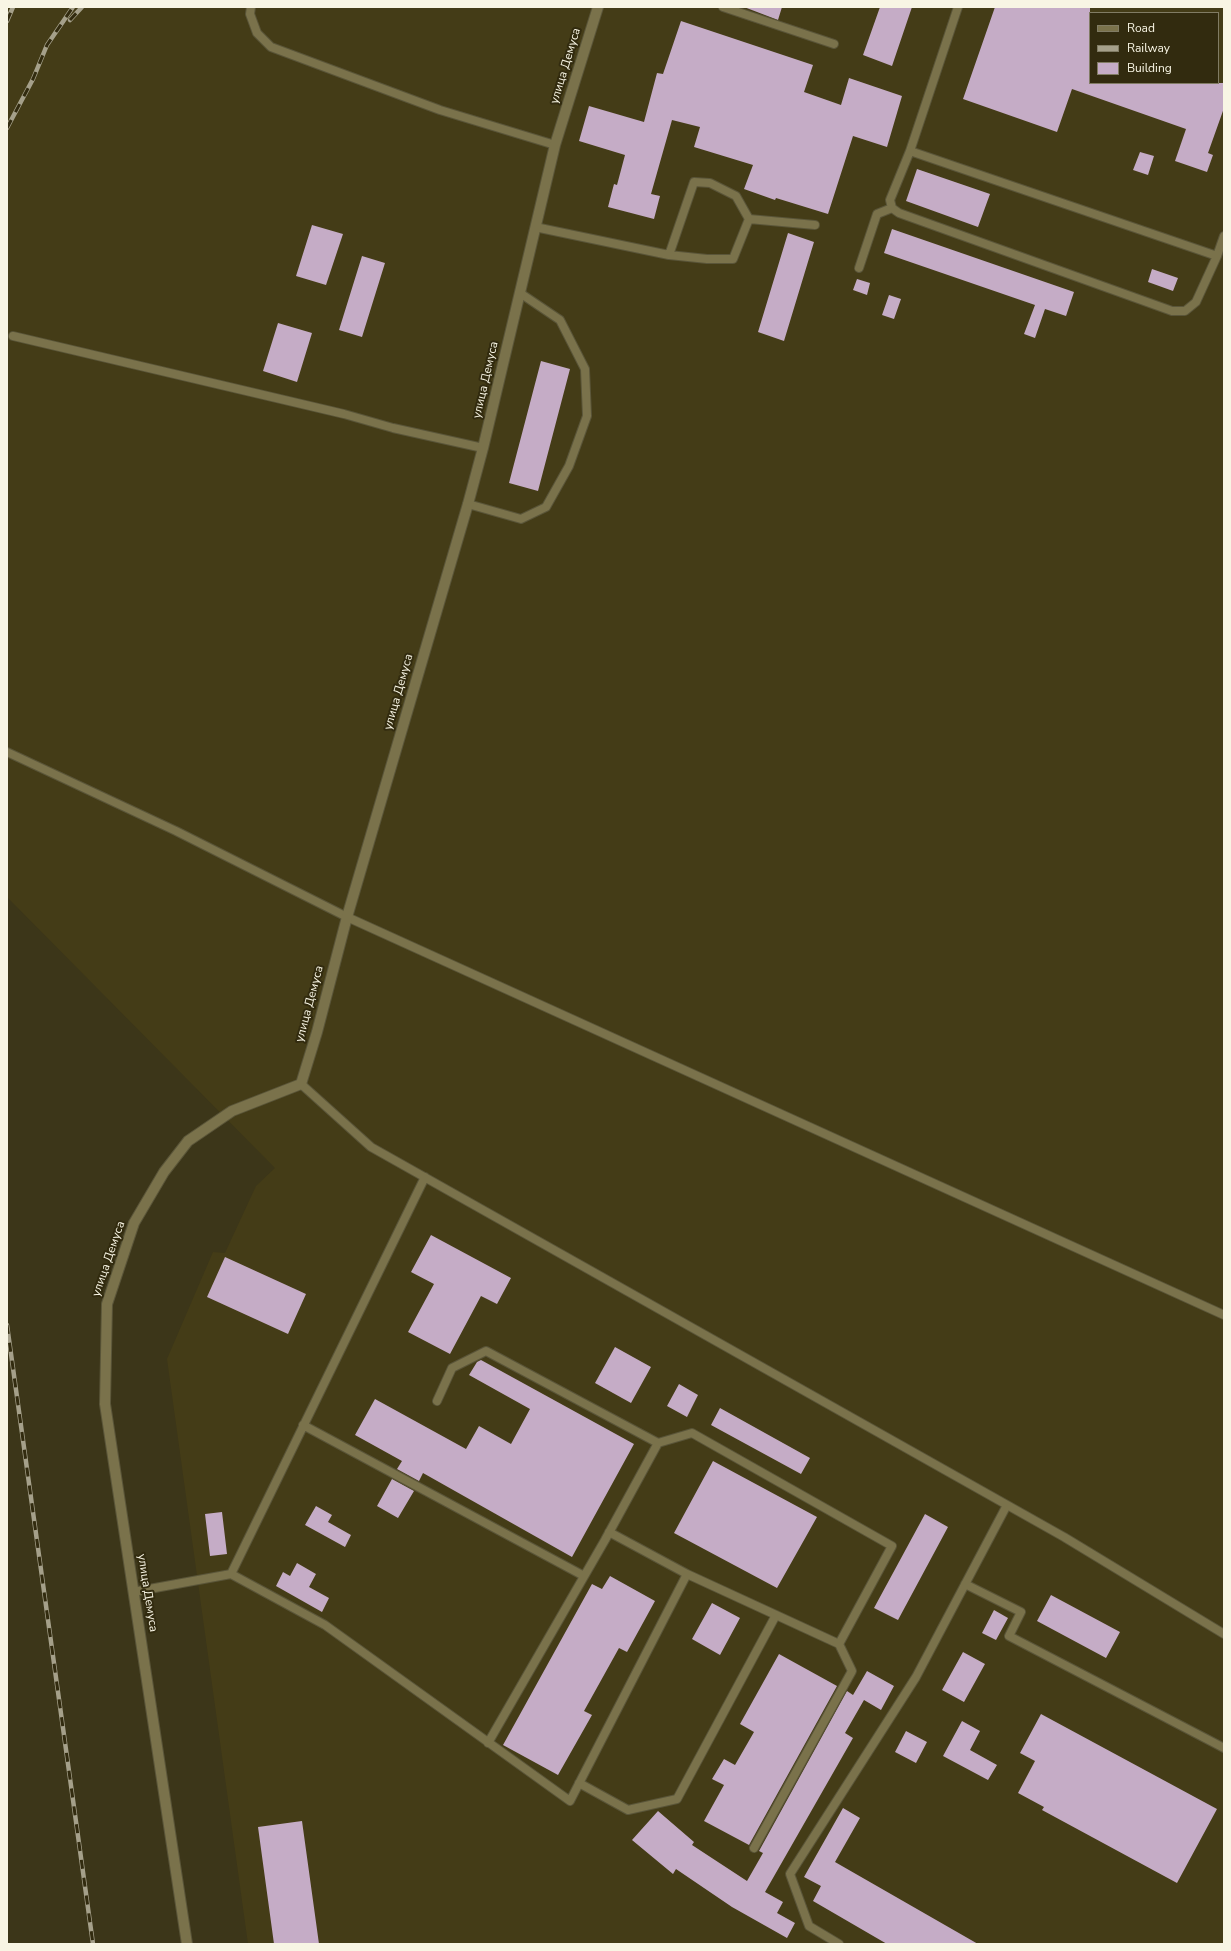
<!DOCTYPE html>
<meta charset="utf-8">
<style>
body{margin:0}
#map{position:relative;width:1231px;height:1951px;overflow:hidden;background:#3c3619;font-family:"Nunito Sans",sans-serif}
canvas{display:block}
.frame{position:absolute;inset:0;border:8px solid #f8f5e4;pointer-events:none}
.legend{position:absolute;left:1089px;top:12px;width:130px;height:72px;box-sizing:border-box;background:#322b0f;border:1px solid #817c64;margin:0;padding:5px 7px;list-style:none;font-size:12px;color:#f8f5e4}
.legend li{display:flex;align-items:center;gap:8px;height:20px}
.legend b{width:20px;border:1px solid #817c64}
</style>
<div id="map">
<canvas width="1231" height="1951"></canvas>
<div class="frame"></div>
<ul class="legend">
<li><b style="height:5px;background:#7a724b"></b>Road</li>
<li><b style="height:5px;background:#a5a08a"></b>Railway</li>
<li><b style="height:11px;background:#c5acc6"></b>Building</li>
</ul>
</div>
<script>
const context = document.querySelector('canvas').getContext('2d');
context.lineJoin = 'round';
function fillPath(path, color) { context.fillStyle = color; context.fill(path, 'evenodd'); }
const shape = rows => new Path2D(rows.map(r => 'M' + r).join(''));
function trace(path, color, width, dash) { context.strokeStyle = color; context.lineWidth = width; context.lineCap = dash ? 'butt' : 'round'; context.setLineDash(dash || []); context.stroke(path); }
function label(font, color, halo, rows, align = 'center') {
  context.font = font + ' "Nunito Sans",sans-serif'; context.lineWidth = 4; context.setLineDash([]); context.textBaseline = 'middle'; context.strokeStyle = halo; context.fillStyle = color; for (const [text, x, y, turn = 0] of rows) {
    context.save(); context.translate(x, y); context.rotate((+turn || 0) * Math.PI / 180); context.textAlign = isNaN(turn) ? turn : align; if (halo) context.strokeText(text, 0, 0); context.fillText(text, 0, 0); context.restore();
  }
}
const built = shape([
 [7,7,1224,7,1224,1944,248,1944,167,1359,213,1252,225,1253,256,1186,275,1168,7,897],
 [1090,13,1218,13,1218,83,1090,83]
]);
const building = shape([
 [744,7,782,7,778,20],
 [880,7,912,7,892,66,863,55],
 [995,7,1090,7,1090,83,1224,83,1224,108,1208,153,1213,155,1207,172,1175,161,1186,129,1072,89,1057,132,963,99],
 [681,21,813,65,804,92,841,105,849,78,902,96,887,147,853,136,828,214,776,198,775,200,744,189,753,165,694,147,700,127,672,120,651,194,660,196,654,219,608,207,614,184,617,185,625,155,579,141,589,106,644,122,657,73,663,74],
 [1140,152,1154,156,1148,175,1133,170],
 [917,169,990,194,978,227,906,201],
 [312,225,343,234,326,285,296,276],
 [892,229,1074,292,1066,316,1045,309,1035,338,1024,334,1035,305,884,253],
 [788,233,814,242,784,341,758,332],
 [362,256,385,263,362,337,339,330],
 [1152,269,1178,278,1173,291,1148,282],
 [857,279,870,283,867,295,853,290],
 [889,295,901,299,894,319,882,315],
 [278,323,312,333,297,382,263,371],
 [541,361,570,369,538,491,509,483],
 [431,1235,511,1278,497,1304,481,1296,450,1354,408,1332,434,1284,411,1272],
 [225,1257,306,1294,288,1334,207,1297],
 [615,1347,651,1367,631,1403,595,1383],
 [481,1360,634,1444,572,1557,423,1473,419,1481,397,1469,402,1461,355,1435,375,1399,466,1449,479,1426,511,1444,530,1409,469,1375,477,1362],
 [679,1384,698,1395,687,1417,667,1406],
 [720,1408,810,1458,801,1474,711,1425],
 [713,1461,817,1517,777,1588,674,1533],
 [392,1479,414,1491,398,1518,377,1506],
 [316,1506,332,1515,328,1522,351,1535,345,1547,305,1525],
 [222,1512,227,1554,210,1556,205,1514],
 [925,1514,948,1527,898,1620,874,1608],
 [297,1563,316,1574,309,1587,329,1598,322,1612,276,1586,283,1572,290,1576],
 [610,1576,655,1601,627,1652,619,1648,584,1711,592,1715,558,1775,503,1745,592,1584,602,1589],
 [1051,1595,1120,1632,1106,1658,1037,1621],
 [712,1603,740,1618,720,1655,692,1639],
 [994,1610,1008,1618,996,1640,982,1633],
 [963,1652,985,1664,964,1702,942,1690],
 [779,1654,837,1686,749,1845,704,1821,724,1785,712,1779,724,1759,735,1765,754,1732,740,1724],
 [867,1671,894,1686,881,1710,864,1700,845,1733,853,1738,765,1892,783,1902,777,1913,795,1923,787,1938,732,1907,676,1869,673,1874,632,1840,658,1811,694,1842,692,1845,747,1881,763,1853,759,1851,847,1691,853,1695],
 [1041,1714,1217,1809,1177,1883,1042,1810,1044,1807,1018,1793,1035,1761,1020,1753],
 [962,1721,980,1731,970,1750,997,1765,988,1780,943,1756],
 [906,1731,927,1742,916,1763,895,1752],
 [843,1808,860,1818,835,1862,978,1944,887,1944,813,1901,821,1886,804,1877],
 [302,1821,319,1944,274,1944,258,1827]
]);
const service = shape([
 [251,7,250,14,257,33,271,47,440,110,555,145],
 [723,7,834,44],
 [958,7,910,151,1217,256,1224,236],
 [910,151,890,200,892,208,899,213,1172,311,1185,311,1196,302,1217,256],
 [749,219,815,225],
 [535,227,669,255,694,182,710,183,736,196,749,219,733,259,707,259,669,255],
 [859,268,877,214,892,208],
 [13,336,344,414,393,428,483,448],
 [468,504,521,519,546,507,569,466,587,416,585,369,560,320,520,293],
 [7,752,176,831,347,917,1224,1315],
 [301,1084,371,1147,1064,1537,1224,1634],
 [437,1401,452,1368,486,1351,658,1443,692,1433,892,1546,839,1644,687,1574,609,1532],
 [303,1425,584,1576],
 [231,1574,325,1625,570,1801,687,1574],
 [965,1584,1021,1612,1009,1636,1224,1748],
 [133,1592,231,1574,425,1177],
 [488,1743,605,1540,658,1443],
 [579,1783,628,1810,677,1799,776,1615],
 [754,1848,852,1671,839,1644],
 [839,1944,809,1926,790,1874,916,1677,1007,1505]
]);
const minor = shape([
 [187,1944,105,1404,107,1304,134,1223,164,1172,188,1141,232,1111,301,1084,317,1032,347,917,468,504,483,448,555,145,598,7]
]);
const rail = shape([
 [70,20,82,7],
 [7,21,13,7],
 [7,128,33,79,47,45,73,7],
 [7,1325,93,1944]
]);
const streetNames = [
 ["улица Демуса",566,66,-73],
 ["улица Демуса",486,380,-77],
 ["улица Демуса",399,692,-74],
 ["улица Демуса",310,1004,-75],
 ["улица Демуса",109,1259,-71],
 ["улица Демуса",147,1593,81]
];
fillPath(built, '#443c17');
fillPath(building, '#c5acc6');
trace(service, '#5a5539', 10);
trace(minor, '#5a5539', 12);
trace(service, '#7a724b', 8);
trace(minor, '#7a724b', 10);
trace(rail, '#a5a08a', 4.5);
trace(rail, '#322b0f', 3, [9]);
label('12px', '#f8f5e4', '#322b0f', streetNames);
</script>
